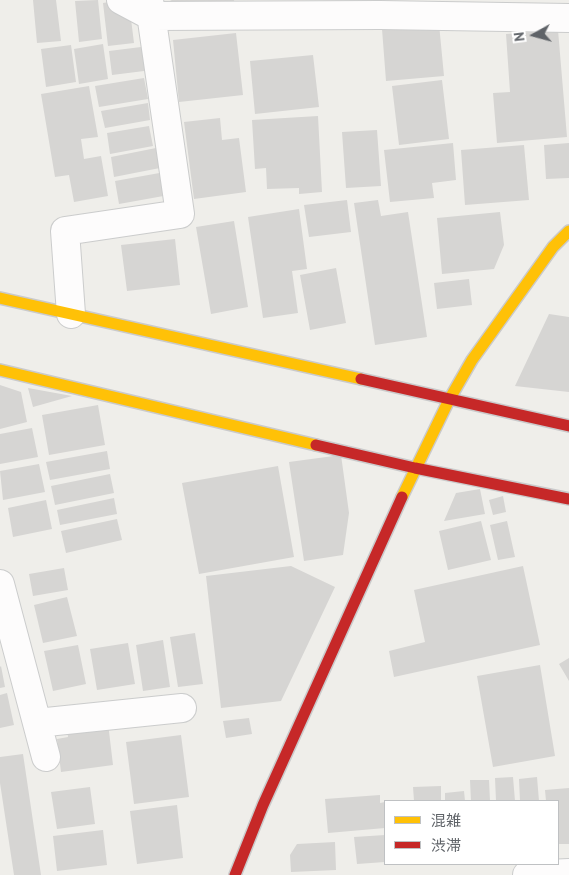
<!DOCTYPE html>
<meta charset="utf-8">
<style>
body{margin:0}
#map{position:relative;width:569px;height:875px;overflow:hidden;background:#efeeea;font-family:"PT Sans","Noto Sans JP",sans-serif}
canvas{display:block}
.legend{position:absolute;left:384px;top:800px;width:175px;height:65px;box-sizing:border-box;background:#fff;border:1px solid #bfc1c3;margin:0;padding:6px 9px;list-style:none;font-size:15px;color:#5f6368}
.legend li{display:flex;align-items:center;gap:10px;height:25px}
.legend b{width:25px;border:1px solid #bfc1c3}
.north{position:absolute;left:509px;top:10px;width:50px;height:50px;-webkit-text-stroke:4px #fff;paint-order:stroke;rotate:263deg;font-size:14px;font-weight:700;line-height:20px;text-align:center;color:#5f6368}
.north::after{content:'';display:block;margin:auto;width:18px;height:22px;background:#5f6368;clip-path:polygon(50% 0,100% 100%,50% 72%,0 100%)}
</style>
<div id="map">
<canvas width="569" height="875"></canvas>
<ul class="legend">
<li><b style="height:6px;background:#ffc107"></b>混雑</li>
<li><b style="height:6px;background:#c62828"></b>渋滞</li>
</ul>
<div class="north">N</div>
</div>
<script>
const context = document.querySelector('canvas').getContext('2d');
context.lineJoin = 'round';
function fillPath(path, color) { context.fillStyle = color; context.fill(path, 'evenodd'); }
const shape = rows => new Path2D(rows.map(r => 'M' + r).join(''));
function trace(path, color, width, dash) { context.strokeStyle = color; context.lineWidth = width; context.lineCap = dash ? 'butt' : 'round'; context.setLineDash(dash || []); context.stroke(path); }
const building = shape([
 [33,0,56,0,61,41,37,43],
 [98,0,102,39,79,42,75,1],
 [170,0,234,0,235,6,188,11],
 [115,1,130,11,134,43,108,46,103,3],
 [439,24,444,76,386,81,382,29],
 [558,30,567,137,497,143,493,93,510,92,506,34],
 [236,33,243,95,179,102,173,40],
 [103,44,108,79,79,84,74,49],
 [71,45,76,82,46,87,41,49],
 [149,46,152,70,112,75,109,51],
 [313,55,319,107,255,114,250,61],
 [144,78,148,99,99,107,95,86],
 [442,80,449,139,399,145,392,86],
 [89,86,98,137,81,139,84,159,101,156,108,196,74,202,69,175,55,177,41,94],
 [148,103,150,120,105,128,101,111],
 [318,116,322,192,299,194,299,188,267,189,266,168,255,169,252,120],
 [220,118,222,140,239,138,246,192,194,199,184,122],
 [149,126,153,146,110,154,107,133],
 [377,130,381,186,346,188,342,132],
 [453,143,456,180,432,183,434,198,390,202,384,150],
 [569,143,569,178,546,179,544,145],
 [524,145,529,200,465,205,461,150],
 [161,147,165,167,114,177,111,157],
 [165,172,169,195,119,204,115,181],
 [347,200,351,232,309,237,304,205],
 [378,200,381,216,408,212,427,337,375,345,354,203],
 [299,209,307,269,292,271,298,313,263,318,248,217],
 [500,212,504,245,494,269,442,274,437,218],
 [234,221,248,307,211,314,196,227],
 [175,239,180,285,127,291,121,245],
 [336,268,346,323,310,330,300,275],
 [469,279,472,305,437,309,434,283],
 [549,314,569,317,569,392,515,386],
 [0,385,21,392,27,422,0,429],
 [28,388,72,396,33,407],
 [98,405,105,445,49,455,42,415],
 [32,428,38,457,0,464,0,434],
 [107,451,110,469,50,480,46,462],
 [341,455,349,513,343,555,304,561,289,462],
 [39,464,45,492,3,500,0,471],
 [278,466,294,557,199,574,182,483],
 [110,474,114,493,55,505,51,486],
 [480,489,485,514,444,521,456,493],
 [503,496,506,512,493,515,489,500],
 [114,498,117,514,60,525,57,510],
 [46,500,52,529,13,537,8,508],
 [117,519,122,540,66,553,61,531],
 [481,521,491,560,448,570,439,531],
 [507,521,515,557,498,560,490,525],
 [291,566,335,587,281,701,221,708,206,576],
 [523,566,540,645,394,677,389,651,425,642,414,590],
 [64,568,68,590,33,596,29,574],
 [67,597,77,636,43,643,34,605],
 [195,633,203,684,178,687,170,637],
 [163,640,170,687,143,691,136,645],
 [128,643,135,684,97,690,90,649],
 [78,645,86,684,53,691,44,651],
 [569,658,569,681,559,664],
 [540,665,555,756,493,767,477,676],
 [1,666,5,687,0,688,0,667],
 [7,693,14,725,0,728,0,695],
 [249,718,252,734,226,738,223,721],
 [108,723,113,765,61,772,57,739,68,737,67,728],
 [181,735,189,797,134,804,126,742],
 [23,754,41,875,14,875,0,783,0,757],
 [513,777,515,801,496,801,495,778],
 [537,777,539,801,520,801,519,779],
 [470,780,489,780,490,801,471,801],
 [441,786,441,801,414,801,413,787],
 [90,787,95,824,57,829,51,792],
 [569,788,569,844,558,844,558,801,546,801,545,790],
 [464,791,465,801,445,801,445,793],
 [380,795,380,803,385,802,385,828,328,833,325,799],
 [177,805,183,858,137,864,130,811],
 [103,830,107,865,57,871,53,836],
 [385,835,385,862,357,864,354,837],
 [335,842,336,870,291,872,290,855,297,844]
]);
const street = shape([
 [121,0,151,16,380,15,569,18],
 [71,314,65,231,180,214,149,0],
 [0,584,46,757],
 [37,723,182,708],
 [527,875,569,873]
]);
const slow = shape([
 [0,298,361,379],
 [0,370,316,445],
 [402,497,449,400,472,360,553,247,569,231]
]);
const jam = shape([
 [361,379,569,426],
 [316,445,415,468,569,499],
 [235,875,263,805,402,497]
]);
fillPath(building, '#d6d5d3');
trace(street, '#cbcccc', 30);
trace(slow, '#cacacb', 14);
trace(jam, '#cacacb', 14);
trace(street, '#fdfcfc', 28);
trace(slow, '#ffc107', 11);
trace(jam, '#c62828', 11);
</script>
